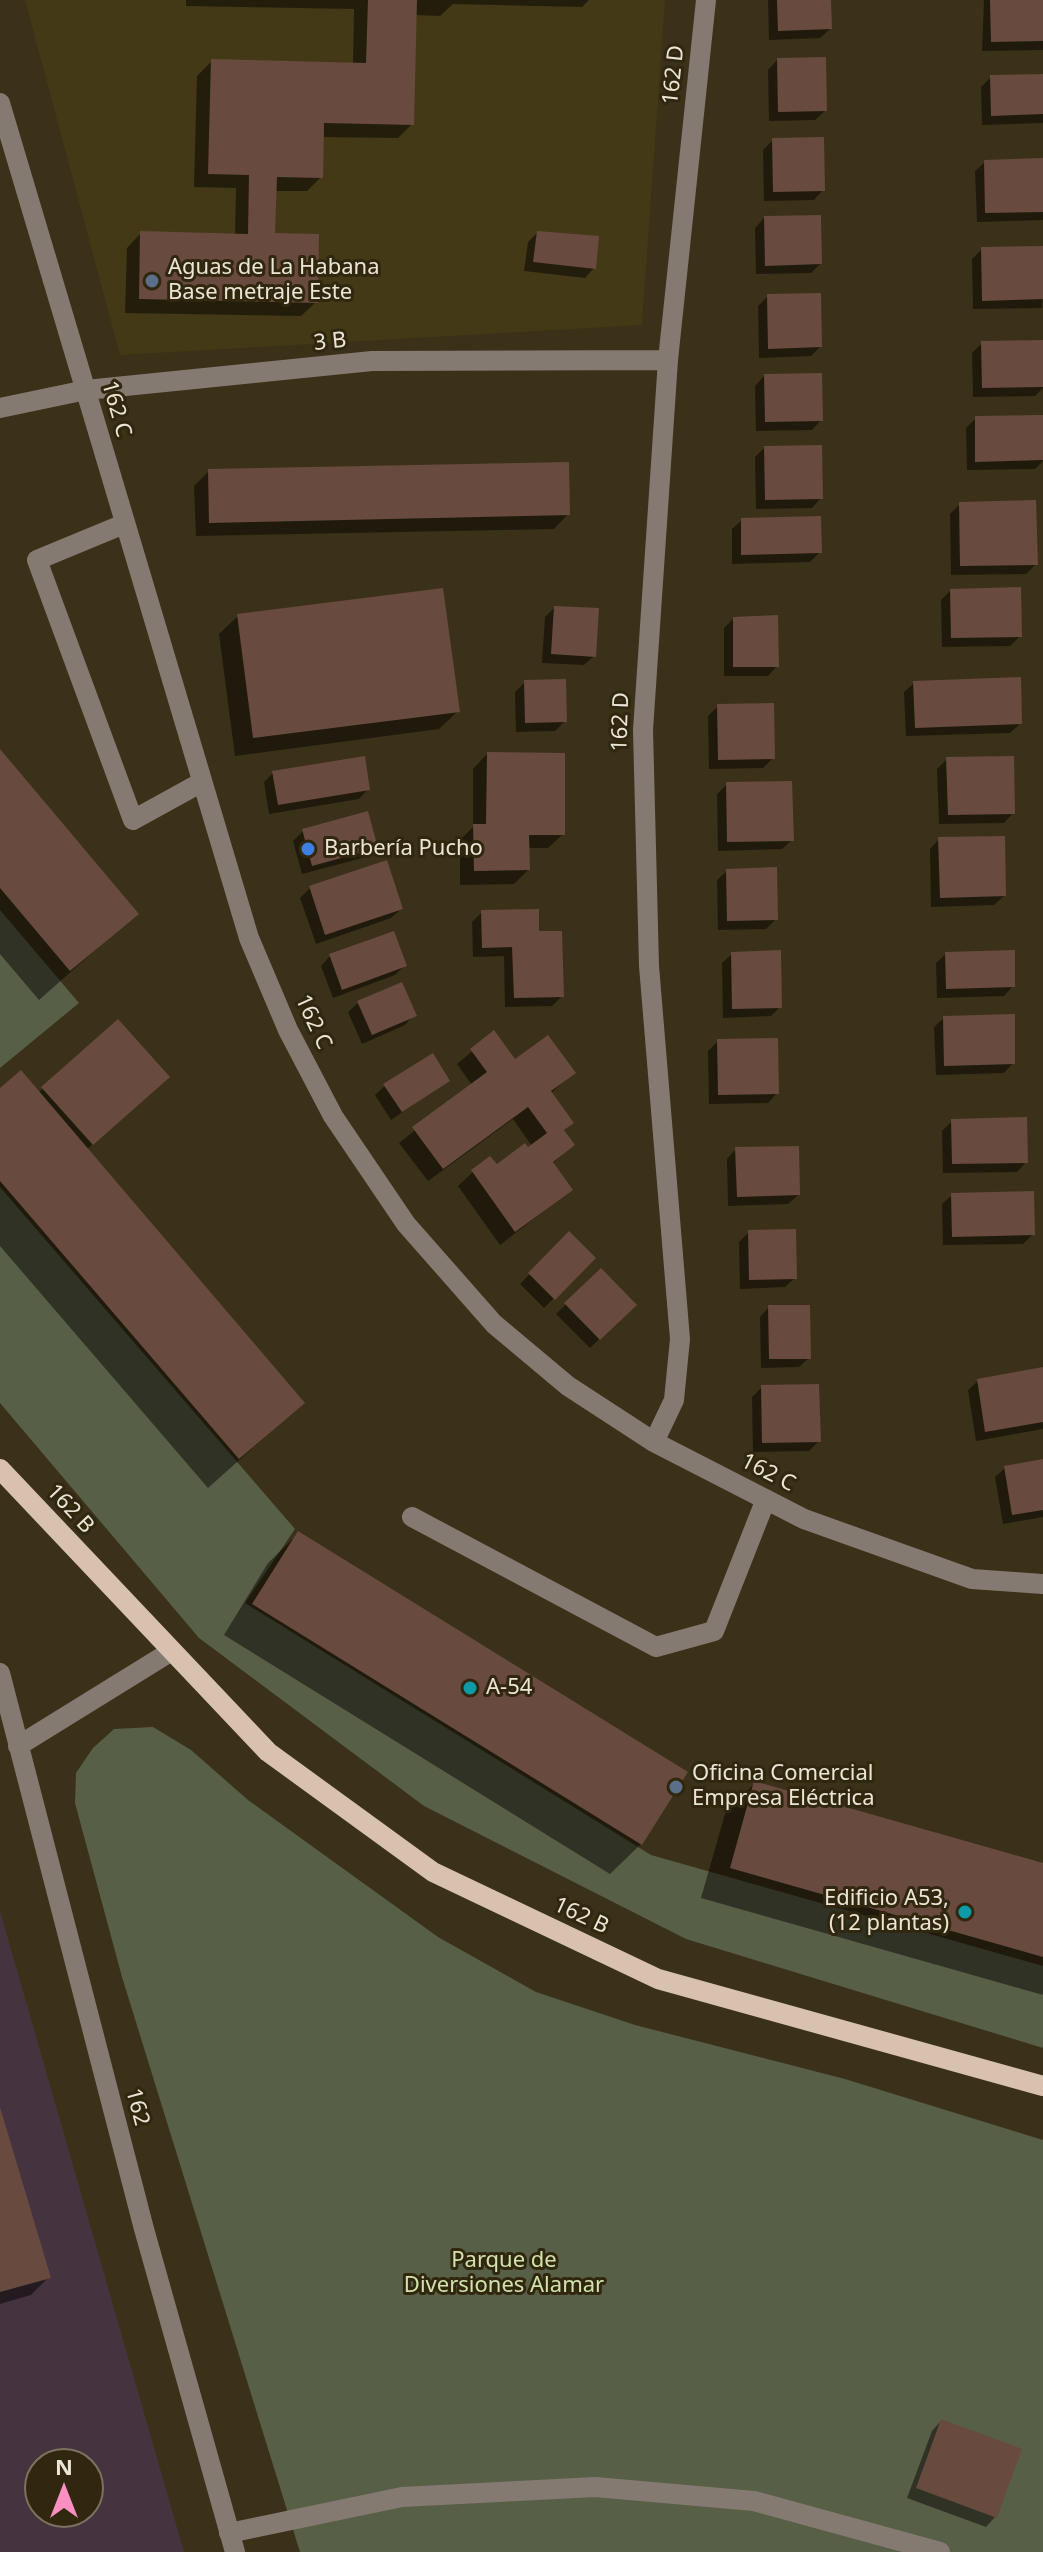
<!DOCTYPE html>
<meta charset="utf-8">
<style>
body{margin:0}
#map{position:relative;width:1043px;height:2552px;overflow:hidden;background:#3a3118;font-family:"Noto Sans",sans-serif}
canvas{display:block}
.north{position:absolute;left:24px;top:2448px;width:80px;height:80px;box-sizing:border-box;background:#30270e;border:2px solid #7a735e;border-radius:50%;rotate:0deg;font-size:22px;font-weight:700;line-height:32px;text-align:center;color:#eae5d6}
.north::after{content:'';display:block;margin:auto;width:28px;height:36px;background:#fc8fc1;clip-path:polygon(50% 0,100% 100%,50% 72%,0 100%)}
</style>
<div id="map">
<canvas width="1043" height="2552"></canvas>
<div class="north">N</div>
</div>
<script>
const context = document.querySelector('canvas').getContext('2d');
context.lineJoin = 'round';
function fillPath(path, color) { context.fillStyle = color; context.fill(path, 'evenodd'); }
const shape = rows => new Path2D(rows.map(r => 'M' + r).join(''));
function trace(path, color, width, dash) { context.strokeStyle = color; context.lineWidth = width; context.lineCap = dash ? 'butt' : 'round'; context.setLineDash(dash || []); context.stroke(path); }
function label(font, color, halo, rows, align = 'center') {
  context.font = font + ' "Noto Sans",sans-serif'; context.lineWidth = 6; context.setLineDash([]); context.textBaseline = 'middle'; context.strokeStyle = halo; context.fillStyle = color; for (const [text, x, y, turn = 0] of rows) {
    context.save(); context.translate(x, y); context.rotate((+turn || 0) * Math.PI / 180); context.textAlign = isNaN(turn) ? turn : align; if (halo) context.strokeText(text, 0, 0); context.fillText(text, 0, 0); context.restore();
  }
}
const industrial = shape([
 [0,1911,184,2552,0,2552],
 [40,2464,88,2464,88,2512,40,2512]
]);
const built = shape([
 [25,0,665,0,642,325,120,355]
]);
const green = shape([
 [0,910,79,1003,0,1068],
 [0,1187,295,1529,245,1603,651,1855,1043,1966,1043,2048,686,1939,424,1806,199,1638,0,1403],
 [153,1727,191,1750,248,1800,438,1937,536,1992,635,2025,845,2079,1043,2140,1043,2552,300,2552,122,1977,75,1803,76,1773,93,1748,114,1729]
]);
const shadow = shape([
 [186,0,589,0,582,7,453,4,440,16,415,15,412,124,398,138,322,137,321,177,307,191,274,191,273,235,316,302,301,316,125,313,127,248,141,233,235,236,236,188,194,187,197,76,212,61,353,65,354,9,186,6],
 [768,0,829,0,830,29,820,38,769,40],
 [984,0,1043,0,1043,50,982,51],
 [777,60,825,111,815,120,769,121,768,70],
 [1043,76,1043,123,982,125,981,87,991,77],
 [773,140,823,190,814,200,764,201,763,150],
 [1043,160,1043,220,977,222,975,171,985,162],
 [764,218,820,264,811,273,756,274,755,228],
 [537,233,594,268,585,278,524,271,528,242],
 [1043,248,1042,308,973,309,972,259,982,249],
 [768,296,820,347,811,356,759,358,758,306],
 [1043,342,1043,388,1035,396,973,397,972,353,982,343],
 [764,376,821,420,812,430,756,431,755,386],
 [1043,417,1043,461,1035,469,967,470,966,428,976,418],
 [764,448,821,498,812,508,756,509,755,457],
 [209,471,568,514,554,529,196,536,194,486],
 [960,504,1036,564,1026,574,951,575,950,514],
 [742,520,820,552,810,562,732,564,732,529],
 [950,591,1020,636,1010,646,942,647,941,600],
 [554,608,594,656,584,665,542,663,545,617],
 [238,616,458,711,439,729,235,756,219,634],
 [733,619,777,666,768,676,724,676,724,628],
 [525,682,565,721,555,731,516,732,515,692],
 [914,683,1020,724,1010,733,906,736,904,692],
 [718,706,773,758,763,768,709,769,708,716],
 [0,752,136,914,39,1000,0,954],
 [487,754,563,834,548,848,528,848,528,870,514,884,460,885,460,840,473,827,473,769],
 [947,759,1013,813,1004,823,939,824,937,769],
 [273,773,368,789,359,799,269,814,264,782],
 [727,784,792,840,782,849,718,851,717,794],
 [303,831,376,848,366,857,302,874,293,841],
 [939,839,1004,896,994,905,931,907,930,849],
 [727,871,776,919,766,929,718,930,717,880],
 [310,888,401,909,391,918,316,944,300,898],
 [482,912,538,933,562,996,552,1006,505,1007,504,956,473,957,472,922],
 [732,954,780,1007,771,1016,723,1018,722,963],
 [946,954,1013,986,1004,996,937,998,936,963],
 [330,956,404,966,395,975,333,998,321,966],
 [358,1003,414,1015,405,1025,362,1044,348,1012],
 [944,1018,1013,1063,1004,1073,936,1075,934,1027],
 [117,1022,153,1091,86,1150,303,1403,208,1488,0,1246,0,1090,38,1093],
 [494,1033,515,1062,573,1073,550,1094,571,1123,563,1132,573,1145,552,1164,571,1190,500,1245,458,1186,473,1172,496,1167,532,1146,513,1119,428,1181,399,1143,472,1085,457,1064],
 [718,1041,777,1093,768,1103,709,1104,708,1051],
 [448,1080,391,1120,375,1095,385,1086],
 [952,1121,1026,1162,1017,1172,943,1173,942,1131],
 [736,1149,798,1195,788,1204,728,1206,727,1159],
 [952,1195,1033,1234,1023,1244,943,1245,942,1204],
 [749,1232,795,1278,785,1287,740,1289,739,1242],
 [569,1234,594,1258,544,1308,520,1284],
 [601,1271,634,1305,590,1348,556,1314],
 [769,1307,809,1358,799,1367,761,1368,760,1317],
 [1043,1369,1043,1429,976,1441,968,1390,978,1381],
 [762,1387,819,1441,809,1451,753,1452,752,1397],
 [1043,1461,1043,1517,1003,1524,995,1477,1005,1468],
 [299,1533,641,1844,610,1874,224,1635,268,1563],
 [755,1783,1043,1865,1043,1995,701,1898,725,1814],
 [0,2111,49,2277,31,2295,0,2304],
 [941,2421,995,2517,986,2527,907,2498,932,2431]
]);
const building = shape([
 [368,0,417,0,414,125,324,123,323,178,277,177,275,233,319,234,318,303,139,299,140,231,248,234,249,175,208,174,211,59,366,63],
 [777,0,831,0,832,29,778,31],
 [990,0,1043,0,1043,41,991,42],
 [826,57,827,111,778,112,777,58],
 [1043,74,1043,114,991,116,990,75],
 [824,137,825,191,773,192,772,138],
 [1043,158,1043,212,985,213,984,160],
 [821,215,822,264,765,266,764,216],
 [537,231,599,236,596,269,533,262],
 [1043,246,1043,299,982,301,981,247],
 [821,293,822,347,768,349,767,294],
 [1043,340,1043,387,982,388,981,341],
 [822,373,823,421,765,422,764,374],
 [1043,415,1043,460,975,462,975,416],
 [822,445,823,499,765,500,764,446],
 [569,462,570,515,209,523,208,469],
 [1036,500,1038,565,960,566,959,502],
 [821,516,822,553,741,555,741,518],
 [1021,587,1022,637,951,638,950,589],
 [443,588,460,712,253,738,237,614],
 [554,606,599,608,596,657,551,654],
 [778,615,779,667,733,667,733,617],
 [1021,677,1022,724,915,728,913,681],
 [566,679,567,722,525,723,524,680],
 [774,703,775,759,718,760,717,704],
 [0,749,139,914,70,971,0,888],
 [487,752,565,753,565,835,529,835,530,870,474,871,473,824,486,824],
 [365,756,370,790,278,805,272,771],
 [1014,756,1015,814,948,815,946,757],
 [792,781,794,841,727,842,726,782],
 [368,811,378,848,312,866,302,829],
 [1005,836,1006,896,940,898,938,837],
 [387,860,403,909,325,935,309,886],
 [777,867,778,920,727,921,726,869],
 [539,909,539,931,562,931,564,997,514,998,512,947,482,948,481,910],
 [394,931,407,966,342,990,329,954],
 [781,950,782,1008,732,1009,731,952],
 [1015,950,1015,987,946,989,945,952],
 [402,982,417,1016,372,1035,357,1001],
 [1015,1014,1015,1064,944,1066,943,1016],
 [118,1019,170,1077,93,1145,41,1087],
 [494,1030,515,1059,548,1035,576,1073,551,1091,574,1123,564,1130,575,1145,553,1162,573,1190,515,1232,471,1170,490,1156,497,1164,525,1143,528,1147,547,1133,528,1107,443,1169,412,1127,487,1072,470,1049],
 [778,1038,779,1094,718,1095,717,1039],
 [433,1053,450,1081,402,1112,383,1084],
 [21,1070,305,1403,239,1459,0,1181,0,1088],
 [1027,1117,1028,1163,952,1164,951,1119],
 [799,1146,800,1195,737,1197,735,1147],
 [1034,1191,1035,1235,952,1237,951,1193],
 [796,1229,797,1279,749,1280,748,1230],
 [569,1231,596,1258,555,1300,528,1273],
 [601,1268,637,1305,600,1340,564,1303],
 [768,1305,810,1305,811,1359,769,1359],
 [1043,1367,1043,1422,985,1432,977,1379],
 [819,1384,821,1442,762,1443,761,1385],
 [1043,1459,1043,1510,1012,1515,1004,1466],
 [298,1531,688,1772,642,1845,252,1604],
 [754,1781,1043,1863,1043,1957,730,1868],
 [0,2107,51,2278,0,2292],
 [941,2419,1022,2449,997,2518,916,2488]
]);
const minor = shape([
 [0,103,249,938,288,1030,333,1116,406,1224,494,1324,568,1386,654,1442,804,1519,972,1579,1043,1584],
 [0,408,86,390,372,361,668,360],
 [124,524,37,560,133,820,202,782],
 [654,1442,674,1400,680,1339,649,966,643,730,668,360,706,0],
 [412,1517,656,1647,714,1631,766,1499],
 [0,1673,144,2229,235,2552],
 [18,1746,170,1652],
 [229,2533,402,2497,595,2487,754,2501,940,2552]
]);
const major = shape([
 [0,1469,268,1752,433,1872,658,1979,1043,2086]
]);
const markers = [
 [152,281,8,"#5c6f8a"],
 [308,849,8,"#3f7fe0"],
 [470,1688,8,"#0f9aa8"],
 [676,1787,8,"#5c6f8a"],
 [965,1912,8,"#0f9aa8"]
];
const streetNames = [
 ["162 D",674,75,-84],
 ["3 B",330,342,-6],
 ["162 C",116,409,74],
 ["162 D",621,722,-88],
 ["162 C",313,1022,65],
 ["162 C",768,1473,27],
 ["162 B",70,1509,47],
 ["162 B",581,1916,25],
 ["162",137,2107,75]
];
const poiNames = [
 ["Aguas de La Habana",168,268],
 ["Base metraje Este",168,293],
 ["Barbería Pucho",324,849],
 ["A-54",486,1688],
 ["Oficina Comercial",692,1774],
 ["Empresa Eléctrica",692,1799],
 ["Edificio A53,",949,1899,"right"],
 ["(12 plantas)",949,1924,"right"]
];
const parkNames = [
 ["Parque de",504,2261],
 ["Diversiones Alamar",504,2286]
];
fillPath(industrial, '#45343f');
fillPath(built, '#433917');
fillPath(green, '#585f47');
fillPath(shadow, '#0007');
fillPath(building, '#684b3e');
trace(minor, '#857a71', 20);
trace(major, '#d8c2af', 20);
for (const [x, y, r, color] of markers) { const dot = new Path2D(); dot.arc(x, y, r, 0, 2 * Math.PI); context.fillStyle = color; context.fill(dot); trace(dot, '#30270e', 3); }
label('22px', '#eae5d6', '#30270e', streetNames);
label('22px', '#eae5d6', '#30270e', poiNames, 'left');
label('22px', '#d1e3ac', '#30270e', parkNames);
</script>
